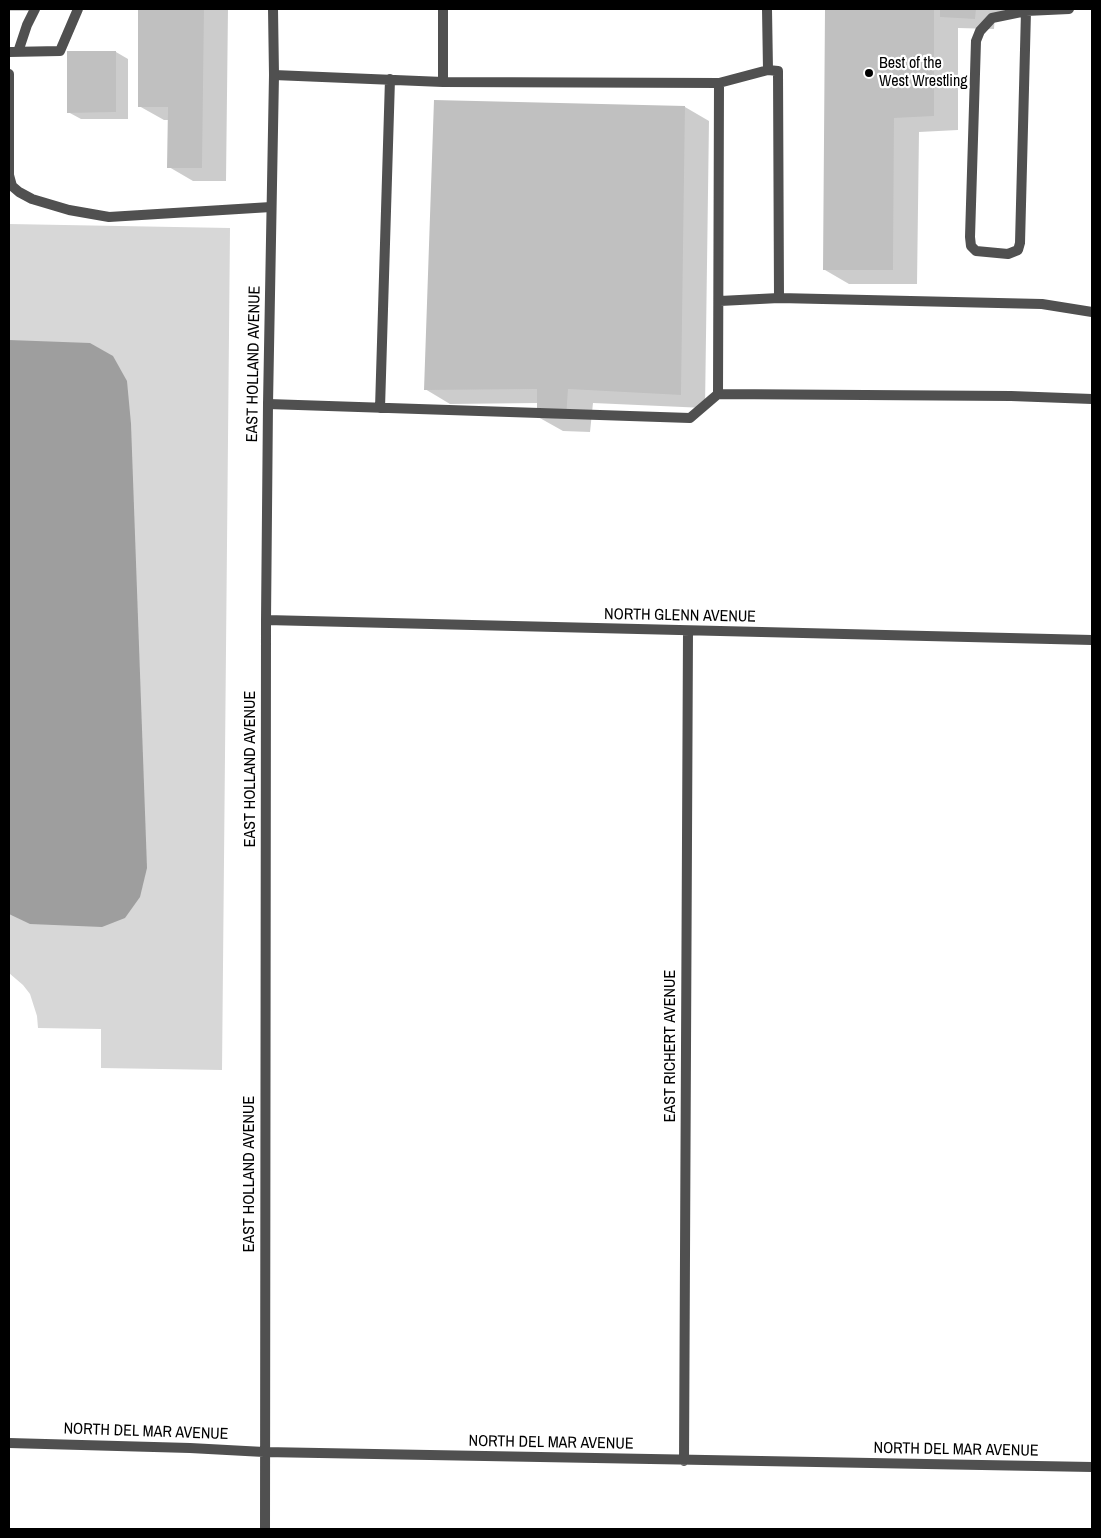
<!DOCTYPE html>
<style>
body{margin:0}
#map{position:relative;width:1101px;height:1538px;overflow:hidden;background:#fff;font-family:"Archivo Narrow",sans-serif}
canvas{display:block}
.frame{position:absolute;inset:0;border:10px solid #000;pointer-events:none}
</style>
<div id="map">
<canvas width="1101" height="1538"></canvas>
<div class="frame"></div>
</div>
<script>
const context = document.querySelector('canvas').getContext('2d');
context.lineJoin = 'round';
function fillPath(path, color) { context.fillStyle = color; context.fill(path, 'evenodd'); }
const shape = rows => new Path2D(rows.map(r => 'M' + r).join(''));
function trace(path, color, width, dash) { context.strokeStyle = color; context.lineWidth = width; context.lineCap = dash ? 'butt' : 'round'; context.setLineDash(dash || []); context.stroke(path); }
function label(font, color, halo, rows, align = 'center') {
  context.font = font + ' "Archivo Narrow",sans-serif'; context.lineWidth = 4.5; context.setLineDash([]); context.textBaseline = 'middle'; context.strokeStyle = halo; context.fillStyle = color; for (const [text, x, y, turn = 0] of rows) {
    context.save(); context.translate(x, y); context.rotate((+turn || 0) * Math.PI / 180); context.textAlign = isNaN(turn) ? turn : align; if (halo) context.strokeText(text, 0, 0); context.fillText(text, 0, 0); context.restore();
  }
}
const green = shape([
 [9,224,230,228,222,1070,101,1068,101,1029,38,1028,37,1016,30,994,23,985,9,973]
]);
const water = shape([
 [9,340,90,343,113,356,127,381,131,424,147,868,140,897,125,918,102,927,30,924,9,914]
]);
const shadow = shape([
 [9,9,40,9,40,11,9,11],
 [140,9,228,9,226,181,193,181,169,167,169,120,164,120,139,106],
 [826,9,1030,9,995,14,994,29,958,28,958,130,919,132,917,284,849,284,825,270],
 [116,52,128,59,128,119,81,119,68,112],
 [685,107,709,121,705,408,593,403,590,432,563,431,538,417,538,403,450,404,425,389]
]);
const building = shape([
 [138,9,204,9,202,168,167,168,168,107,138,107],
 [825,9,934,9,934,116,894,118,893,270,823,270],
 [940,9,976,9,975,19,940,17],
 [67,51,116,51,116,112,67,113],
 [434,100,685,106,681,395,568,389,566,419,537,418,537,389,424,390]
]);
const service = shape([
 [443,9,443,82,719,83],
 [767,9,768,70,719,83,718,394,1011,396,1092,399],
 [1026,9,1026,11,1020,243,1018,250,1008,254,976,251,971,246,970,237,976,41,980,31,992,18,1026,11,1069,9],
 [9,52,60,51,78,9],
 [18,52,27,25,35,9],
 [768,70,778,71,779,298,1042,304,1092,312],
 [9,74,9,175,12,186,19,192,32,199,69,210,109,217,271,207],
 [274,75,443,82],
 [720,301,779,298],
 [268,404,690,418,718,394],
 [380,408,390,79]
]);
const minor = shape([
 [266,620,1092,640],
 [9,1443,190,1448,264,1452,1092,1467],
 [684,1461,688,631],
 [265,1529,266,620,268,404,274,75,273,9]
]);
const markers = [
 [869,73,5,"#000"]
];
const poiNames = [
 ["Best of the",879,64],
 ["West Wrestling",879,82]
];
const streetNames = [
 ["EAST HOLLAND AVENUE",254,364,-89],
 ["NORTH GLENN AVENUE",680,616,1],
 ["EAST HOLLAND AVENUE",251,769,-90],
 ["EAST RICHERT AVENUE",671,1046,-90],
 ["EAST HOLLAND AVENUE",250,1174,-90],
 ["NORTH DEL MAR AVENUE",146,1432,2],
 ["NORTH DEL MAR AVENUE",551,1443,1],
 ["NORTH DEL MAR AVENUE",956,1450,1]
];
fillPath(green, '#d7d7d7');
fillPath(water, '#9e9e9e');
fillPath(shadow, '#0003');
fillPath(building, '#c0c0c0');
trace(service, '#505050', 10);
trace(minor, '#505050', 10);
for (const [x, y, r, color] of markers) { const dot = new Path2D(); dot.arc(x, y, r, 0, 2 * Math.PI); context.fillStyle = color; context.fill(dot); trace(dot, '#fff', 2); }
label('16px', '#000', '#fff', poiNames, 'left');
label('16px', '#000', '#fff', streetNames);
</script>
